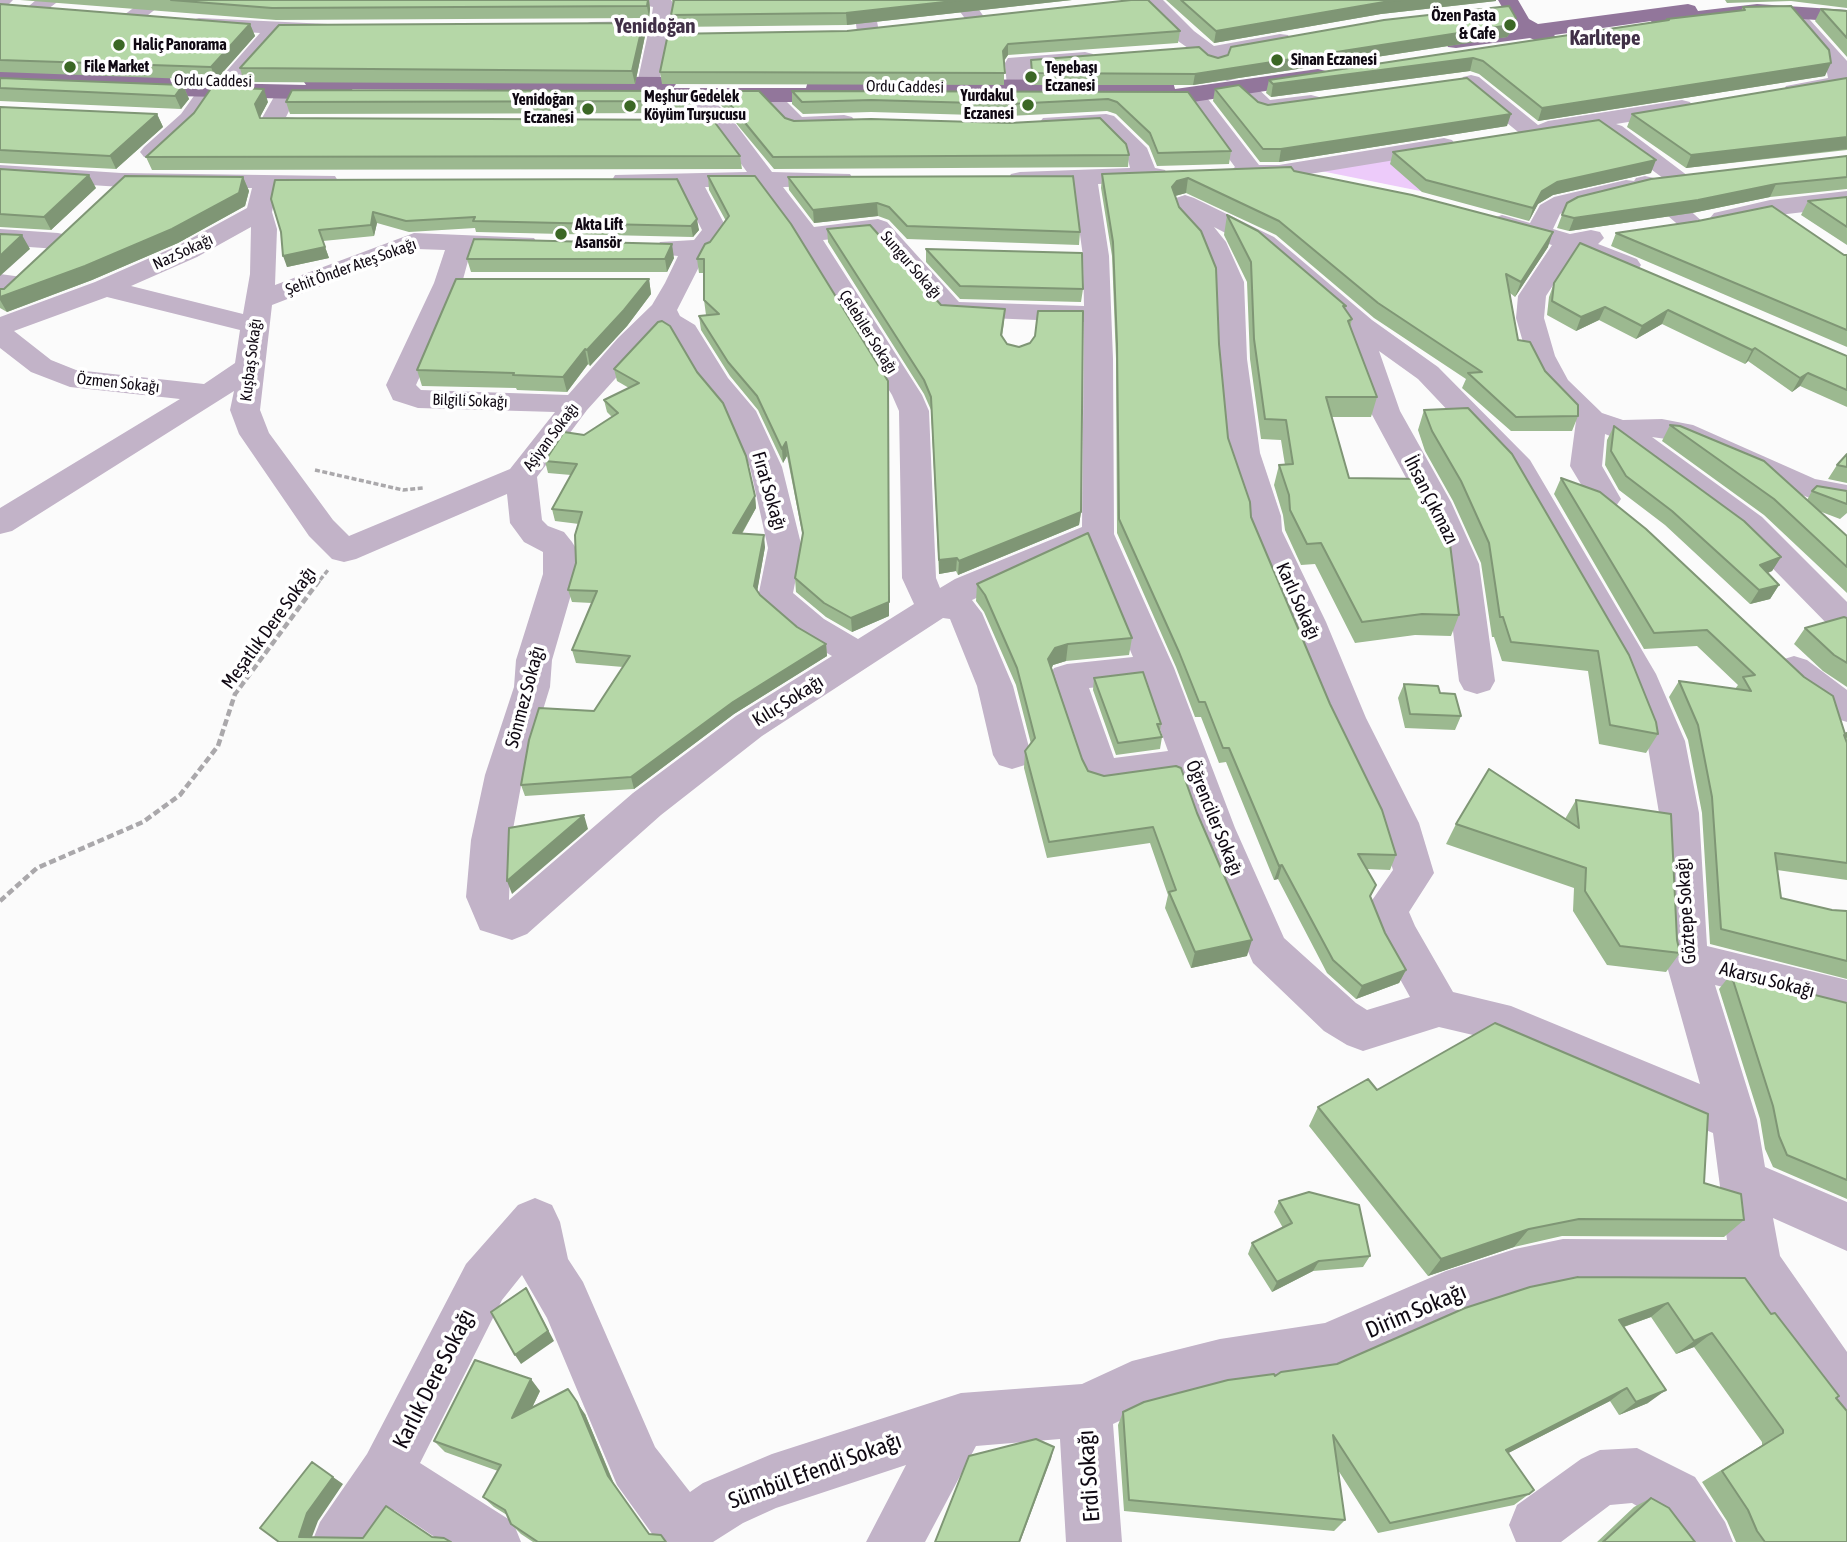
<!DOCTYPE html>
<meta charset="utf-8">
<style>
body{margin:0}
canvas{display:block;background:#fbfbfb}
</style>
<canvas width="1847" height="1542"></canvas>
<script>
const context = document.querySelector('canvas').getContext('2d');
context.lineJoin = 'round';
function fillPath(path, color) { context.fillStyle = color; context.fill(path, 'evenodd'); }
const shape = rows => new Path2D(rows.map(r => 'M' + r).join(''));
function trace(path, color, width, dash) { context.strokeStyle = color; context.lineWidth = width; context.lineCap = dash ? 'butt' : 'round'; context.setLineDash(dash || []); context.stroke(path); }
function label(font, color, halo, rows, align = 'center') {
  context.font = font + ' "Asap Condensed",sans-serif'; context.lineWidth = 7; context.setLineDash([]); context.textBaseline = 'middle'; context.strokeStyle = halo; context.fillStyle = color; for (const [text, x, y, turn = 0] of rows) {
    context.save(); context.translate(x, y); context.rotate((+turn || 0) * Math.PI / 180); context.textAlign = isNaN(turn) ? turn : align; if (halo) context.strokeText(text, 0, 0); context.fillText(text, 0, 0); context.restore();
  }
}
const green = shape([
 [1404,157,1435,194,1316,170]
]);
const pathFar1 = shape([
 [315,470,403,490,423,488],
 [320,580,328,570]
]);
const path = shape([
 [0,901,37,868,143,822,180,795,218,746,235,694,321,578]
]);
const minor = shape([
 [0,0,13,0,7,6,0,8,0,0],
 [36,0,60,0,40,15,26,15,23,11,36,0],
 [144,0,167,0,138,23,124,23,121,19,124,15,144,0],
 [636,0,671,0,673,3,659,84,656,89,648,91,640,89,637,84,648,33,591,34,584,32,580,28,584,24,591,22,651,21,653,7,639,4,636,0],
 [853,0,873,0,879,32,875,36,861,36,857,32,853,0],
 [951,0,972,0,987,21,984,25,977,27,970,25,951,0],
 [1141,0,1163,0,1194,31,1214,46,1280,34,1288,35,1291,40,1288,45,1225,57,1238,74,1235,79,1227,81,1219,79,1202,58,1178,41,1141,0],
 [1794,8,1801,10,1847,61,1847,88,1794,98,1786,96,1783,91,1786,86,1828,78,1825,62,1784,14,1787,10,1794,8],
 [199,18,328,24,335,26,339,30,335,34,328,36,283,34,237,86,229,88,221,86,218,81,260,33,192,28,188,24,192,20,199,18],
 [1085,52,1093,54,1096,59,1093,64,1028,69,1029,87,1026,92,1010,92,1007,87,1005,63,1008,58,1085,52],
 [1471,75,1479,77,1538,125,1548,121,1682,100,1690,102,1693,107,1690,112,1616,124,1622,126,1692,179,1689,184,1680,186,1671,184,1606,136,1602,131,1607,126,1548,135,1541,133,1531,138,1523,136,1463,87,1460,82,1463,77,1471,75],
 [1244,81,1252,83,1270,100,1311,95,1319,97,1322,102,1319,107,1311,109,1265,115,1257,113,1233,88,1236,83,1244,81],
 [209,84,217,86,220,91,197,124,160,157,152,159,144,157,140,152,144,147,181,114,201,86,209,84],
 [287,86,295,88,298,93,286,117,330,121,334,126,330,131,322,133,266,129,262,118,279,88,287,86],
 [695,88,703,90,731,118,772,172,850,174,853,179,850,184,841,186,783,187,814,227,878,219,887,222,959,302,1084,306,1083,256,1073,185,1020,186,1011,184,1008,179,1011,174,1020,172,1130,168,1127,155,1100,128,1051,130,1043,128,1039,123,1043,118,1106,114,1114,116,1147,148,1155,168,1165,170,1168,175,1165,180,1156,182,1098,184,1109,256,1113,359,1114,534,1174,668,1235,828,1284,938,1356,1003,1367,1010,1410,997,1381,945,1366,909,1393,870,1379,823,1328,718,1290,622,1250,531,1249,516,1228,453,1219,359,1216,282,1201,244,1179,219,1172,203,1176,198,1185,195,1194,198,1274,237,1372,320,1438,367,1530,460,1656,674,1685,741,1699,813,1707,946,1847,980,1847,1018,1715,985,1757,1120,1765,1167,1847,1202,1847,1251,1773,1218,1780,1256,1847,1352,1847,1425,1828,1417,1743,1290,1563,1289,1515,1299,1451,1320,1326,1375,1220,1391,1138,1412,1113,1424,1122,1542,1066,1542,1060,1439,976,1446,925,1542,866,1542,906,1465,776,1508,743,1523,713,1542,658,1542,617,1485,547,1318,522,1275,502,1300,420,1463,513,1522,521,1542,442,1542,394,1510,373,1542,312,1542,320,1522,367,1454,466,1264,518,1205,535,1198,552,1205,560,1222,568,1259,583,1282,655,1447,690,1492,703,1483,772,1454,961,1393,1082,1384,1132,1361,1220,1339,1325,1323,1446,1271,1515,1249,1563,1239,1727,1240,1713,1133,1490,1039,1439,1027,1363,1051,1347,1045,1324,1031,1253,963,1195,828,1178,779,1101,790,1087,785,1049,677,1054,668,1067,664,1133,657,1087,547,972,600,982,613,1013,686,1031,755,1025,765,1012,769,999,765,993,755,977,686,950,619,943,618,762,736,661,815,527,934,512,940,480,930,466,897,471,840,485,775,514,687,516,660,543,574,543,552,524,542,510,523,507,494,356,559,344,562,332,559,309,536,239,434,230,410,234,391,12,531,0,534,0,508,180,399,70,387,31,372,0,348,0,317,95,282,179,245,247,208,252,188,121,187,0,179,0,165,121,173,335,176,338,181,335,186,326,188,277,188,272,212,277,229,275,285,414,233,534,238,538,244,534,250,525,252,471,250,462,283,416,385,421,390,568,395,618,338,652,305,665,283,678,256,660,254,656,248,660,242,694,240,702,230,680,187,624,187,615,185,612,180,615,175,747,172,715,128,684,95,687,90,695,88],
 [705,187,758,187,794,236,892,395,899,411,902,578,914,604,858,639,824,619,793,593,802,548,782,467,756,411,728,378,695,325,680,316,677,310,705,255,710,254,728,231,705,187],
 [251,227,250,274,243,314,131,286,197,257,251,227],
 [1214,227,1256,249,1348,329,1351,359,1370,411,1419,502,1445,564,1459,681,1464,690,1477,694,1490,690,1495,681,1479,564,1451,502,1400,411,1379,351,1418,379,1506,472,1620,674,1647,741,1659,813,1665,959,1700,1084,1511,1006,1453,992,1415,926,1409,912,1434,873,1419,823,1366,718,1326,622,1282,531,1281,516,1260,453,1247,359,1244,282,1226,242,1214,227],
 [871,235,941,316,1084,322,1082,527,955,579,940,588,936,578,929,411,922,395,823,240,871,235],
 [417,249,445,250,434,283,386,385,393,400,418,408,555,412,510,469,349,536,333,520,269,433,260,410,272,305,417,249],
 [107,297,240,330,235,363,204,384,76,370,51,360,14,331,107,297],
 [661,328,674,336,701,383,727,414,750,467,768,548,758,597,763,605,800,637,832,656,736,716,633,793,509,900,511,840,523,775,550,687,552,660,577,574,577,550,572,542,564,532,548,526,542,520,537,477,587,410,661,328],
 [1143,682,1168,751,1114,758,1089,688,1143,682],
 [767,88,775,90,802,117,844,115,852,117,856,122,852,127,844,129,788,129,756,95,759,90,767,88],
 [1193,88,1201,90,1259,165,1279,165,1444,138,1452,140,1456,145,1452,150,1444,152,1279,179,1240,180,1231,178,1228,173,1235,167,1182,95,1185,90,1193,88],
 [1645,176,1654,178,1705,224,1701,229,1692,232,1683,229,1637,189,1635,192,1572,207,1560,214,1553,229,1570,234,1591,230,1600,232,1604,238,1598,244,1637,259,1641,265,1637,271,1628,273,1574,253,1546,296,1544,318,1555,356,1568,380,1602,413,1623,420,1662,419,1693,425,1815,479,1847,485,1847,505,1807,497,1673,440,1652,437,1762,517,1847,602,1847,635,1835,632,1738,533,1610,436,1605,434,1602,466,1621,499,1616,506,1605,509,1594,506,1570,466,1576,421,1541,384,1527,356,1516,318,1518,296,1552,245,1493,228,1489,223,1493,218,1502,215,1530,223,1540,205,1554,197,1626,180,1634,181,1636,178,1645,176],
 [1847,191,1847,207,1770,216,1723,226,1714,223,1710,218,1714,213,1770,200,1847,191],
 [0,229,58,233,67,235,71,241,67,247,58,249,0,245,0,229],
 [0,274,22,277,26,283,22,289,0,290,0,274],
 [1794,656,1807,660,1847,690,1847,722,1834,718,1795,691,1781,678,1776,669,1781,660,1794,656],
 [1637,1448,1695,1477,1725,1522,1733,1542,1672,1542,1655,1517,1632,1503,1610,1505,1561,1542,1516,1542,1509,1525,1517,1505,1581,1459,1600,1450,1637,1448]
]);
const major = shape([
 [1498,0,1518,0,1529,19,1538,24,1688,4,1695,6,1698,11,1757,4,1847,10,1847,22,1757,16,1661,28,1654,26,1651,21,1554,35,1559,40,1556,45,1548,46,1530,38,1456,48,1448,47,1445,42,1448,37,1514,28,1498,0],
 [0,65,161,73,169,75,171,82,306,85,304,82,307,77,315,75,665,77,673,79,676,84,673,88,806,88,808,81,816,79,1165,80,1173,82,1175,89,1318,69,1326,71,1329,76,1326,81,1318,83,1193,102,1138,103,1130,101,1127,96,1128,94,854,93,852,100,844,102,638,102,630,100,627,95,630,91,352,89,354,93,351,98,343,100,134,95,126,93,123,88,125,85,0,79,0,65]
]);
const wall = shape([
 [20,0,649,0,650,9,649,18,276,20],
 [672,0,1072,0,847,25,673,27,671,15,673,4],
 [1166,0,1496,0,1496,1,1381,14,1214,43],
 [1725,0,1847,0,1847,8,1791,1,1727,3],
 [0,4,250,24,255,36,216,80,0,72],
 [1743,7,1825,76,1538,121,1479,74,1470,71,1271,97,1266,93,1269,80,1667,21,1667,19,1741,11],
 [1821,9,1847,11,1847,57,1815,21],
 [1516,18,1513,29,1507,37,1193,85,1032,85,1031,60,1208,55,1218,58],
 [643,23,645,36,635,84,244,82,240,68],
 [1180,31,1178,43,1008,55,1004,61,1004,85,662,84,660,72,668,34],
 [0,78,183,85,189,99,181,109,0,101],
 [1847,78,1847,150,1686,168,1627,127,1632,114],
 [1215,89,1268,105,1507,126,1279,162,1260,162,1213,101],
 [719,91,794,121,1129,155,1128,167,774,169,720,104],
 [792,91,1188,92,1231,151,1229,164,1157,166,1149,146,1116,114,1107,111,1009,116,871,112,803,114,792,104],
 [696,101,697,113,290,114,286,102],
 [268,102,260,117,260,118,740,156,742,169,152,170,146,157],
 [0,107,157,114,163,127,116,169,0,163],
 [1393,152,1651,173,1553,195,1538,204,1529,221,1422,192,1390,164],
 [1847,156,1847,189,1770,197,1692,213,1569,231,1557,228,1562,215],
 [0,169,96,188,51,230,0,227],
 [1294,171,1548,247,1515,297,1510,293,1518,340,1545,371,1578,416,1572,431,1511,431,1462,388,1466,379,1374,318,1276,235,1186,193,1175,196,1219,344,1228,438,1251,517,1330,704,1396,855,1390,870,1366,869,1376,885,1370,898,1385,933,1406,970,1399,983,1356,999,1327,973,1278,879,1274,880,1226,762,1219,763,1201,717,1195,717,1176,667,1117,533,1116,359,1112,256,1101,188,1102,174],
 [708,176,755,176,889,616,852,632,826,617,796,592,795,578,803,537,787,456,783,463,758,410,730,376,701,330,699,316,706,315,704,300,704,273,699,273,697,259,726,221,709,190],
 [243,177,249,191,245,206,178,243,92,280,7,312,0,308,0,289,4,289],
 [788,177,1080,232,1079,245,907,239,889,220,878,216,814,223,789,190],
 [677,179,699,230,693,237,476,232,475,228,409,232,377,223,374,236,323,241,329,258,287,267,281,232,271,199],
 [1847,197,1847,245,1801,215,1808,201],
 [1227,215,1346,306,1345,309,1352,319,1350,327,1377,397,1371,417,1332,417,1349,478,1459,615,1451,636,1415,635,1355,643,1315,564,1301,565,1285,530,1283,515,1274,485,1279,465,1285,465,1281,440,1261,439,1250,359,1247,282,1224,235],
 [827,229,941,305,1004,322,1002,337,1081,512,1079,525,958,575,956,571,939,574,931,410,924,394,828,242],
 [1616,233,1847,255,1847,347,1611,246],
 [1580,243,1847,356,1847,407,1800,386,1792,392,1748,361,1745,364,1662,324,1636,339,1599,320,1576,331,1547,315,1549,297,1554,283],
 [926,249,1083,289,1081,302,960,299,926,262],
 [674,258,667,272,471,272,467,259],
 [649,279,651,294,627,326,590,366,588,364,567,392,517,390,516,388,422,386,417,370],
 [658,322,755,496,756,508,742,534,765,547,757,591,760,595,797,627,826,644,827,656,734,714,634,789,525,796,521,785,594,711,623,667,576,663,572,650,592,603,572,602,568,590,576,563,579,524,555,521,552,509,571,475,548,473,545,461,612,417,607,412,604,400,629,388,617,381,614,369],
 [1424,410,1658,734,1646,753,1599,744,1588,671,1502,661,1494,637,1492,637,1481,563,1453,501,1425,451,1418,430],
 [1670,425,1807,500,1812,491,1847,491,1847,513,1840,519,1819,511,1847,536,1847,593,1764,515,1662,441],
 [1614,426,1781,557,1772,571,1768,573,1779,585,1770,599,1750,604,1665,525,1619,490,1605,465,1607,440],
 [1847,454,1847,483,1828,479,1837,465],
 [1561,478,1845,734,1847,733,1847,880,1777,870,1781,898,1832,910,1847,911,1847,979,1710,944,1702,813,1688,740,1669,697,1679,681,1735,689,1738,685,1697,646,1644,649,1554,494],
 [977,584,1132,638,1129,655,1066,661,1053,665,1052,668,1082,759,1088,771,1104,776,1176,766,1247,956,1191,968,1165,908,1168,895,1150,843,1047,858,1024,768,1025,751,1031,744,1016,685,984,612,976,601],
 [1847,618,1847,687,1823,671,1794,644,1805,628],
 [1094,678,1161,724,1160,731,1162,737,1160,749,1116,755,1093,690],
 [1404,684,1440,693,1461,716,1455,730,1405,728,1398,698],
 [1576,800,1677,940,1680,953,1666,972,1607,965,1573,911,1574,888,1446,844,1456,824,1565,819],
 [1731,974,1847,1003,1847,1199,1773,1167,1765,1149,1760,1119,1719,989],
 [1377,1090,1704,1183,1744,1220,1724,1237,1562,1236,1514,1247,1428,1276,1309,1126,1318,1107],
 [1279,1201,1370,1256,1363,1267,1313,1271,1272,1292,1248,1254,1252,1243,1283,1228,1274,1212],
 [1530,1287,1771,1314,1836,1398,1847,1542,1736,1542,1727,1521,1702,1482,1762,1445,1762,1442,1694,1347,1676,1354,1651,1317,1624,1327,1648,1403,1619,1415,1610,1401,1508,1453,1529,1494,1514,1505,1378,1533,1338,1470,1345,1520,1334,1531,1124,1511,1118,1425,1123,1412,1275,1376,1337,1364],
 [540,1391,532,1408,585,1414,615,1486,649,1534,666,1542,533,1542,521,1534,511,1524,507,1515,494,1507,483,1497,498,1471,445,1452,434,1441],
 [1651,1498,1695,1542,1597,1542,1634,1507]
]);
const shadedWall = shape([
 [648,0,649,0,650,9,649,18,647,6],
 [962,0,1072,0,847,25,846,13],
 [1401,0,1496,0,1496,1,1381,14,1214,43,1216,31,1384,2],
 [1516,18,1513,29,1507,37,1193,85,1195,74],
 [643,23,645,36,635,84,632,71],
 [250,24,255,36,216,80,211,67],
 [1008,44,1008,55,1002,63,1003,51],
 [1473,58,1470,71,1271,97,1273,84],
 [1831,63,1825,76,1538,121,1542,108],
 [183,85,189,99,181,109,175,96],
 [264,89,268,102,260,117,255,104],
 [157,114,163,127,116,169,110,156],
 [1511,114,1507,126,1279,162,1281,149],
 [1847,137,1847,149,1686,168,1691,155],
 [1656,160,1651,173,1553,195,1538,204,1529,221,1533,208,1542,191,1557,182],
 [89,175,96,188,51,230,44,217],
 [243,177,249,191,245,206,178,243,92,280,7,312,0,300,0,297],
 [1188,178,1186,193,1175,196,1172,187,1177,181],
 [1776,184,1770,197,1692,213,1569,231,1574,218],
 [877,203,878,216,814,223,813,210],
 [373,212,377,223,374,236,371,225],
 [697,219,699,230,693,237,691,226],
 [1553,232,1548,247,1515,297,1521,282],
 [22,235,30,249,0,276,0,256],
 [672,244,674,258,667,272,665,259],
 [325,247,329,258,287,267,283,256],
 [649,279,651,294,627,326,590,366,587,350],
 [1605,307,1599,320,1576,331,1581,317],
 [1668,310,1662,324,1636,339,1642,326],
 [1755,348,1748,361,1745,364,1752,350],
 [585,349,588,364,567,392,563,377],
 [1808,373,1800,386,1792,392,1800,378],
 [889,395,889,616,852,632,851,618],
 [786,442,787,456,783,463,782,449],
 [755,496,756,508,735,545,733,533],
 [1081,512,1079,525,958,575,959,561],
 [764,535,765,547,756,598,754,586],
 [1781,557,1772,571,1751,579,1760,565],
 [957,558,956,571,939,574,939,560],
 [1779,585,1770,599,1750,604,1759,590],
 [826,644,827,656,734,714,634,789,631,777,733,702],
 [1068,644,1066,661,1053,665,1047,676,1048,659,1055,648],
 [584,815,588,829,512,894,507,881],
 [1282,865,1278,879,1274,880,1279,866],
 [1252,940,1247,956,1191,968,1195,952],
 [1406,970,1399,983,1356,999,1362,986],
 [1529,1229,1514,1247,1428,1276,1441,1259],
 [1319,1261,1313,1271,1272,1292,1277,1282],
 [526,1288,554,1341,521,1364,515,1355],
 [1668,1303,1651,1317,1603,1334,1619,1320],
 [1712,1333,1694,1347,1676,1354,1694,1341],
 [531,1379,540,1391,521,1430,512,1418],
 [1627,1388,1610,1401,1491,1462,1506,1450],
 [568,1389,585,1414,615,1487,608,1476],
 [1666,1390,1648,1403,1619,1415,1636,1402],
 [1054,1447,1051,1459,1020,1542,1019,1542],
 [333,1477,343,1484,318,1521,310,1542,299,1537,307,1513]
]);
const building = shape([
 [171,0,648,0,647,6,272,8,171,0],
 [674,0,962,0,846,13,671,15,674,0],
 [1131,0,1148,0,1180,31,1008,44,1003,51,1005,73,660,72,668,34,847,31,1131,0],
 [1181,0,1401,0,1384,2,1216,31,1181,0],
 [0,4,250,24,211,67,0,60,0,4],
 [1509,6,1516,18,1510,25,1195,74,1032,73,1031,60,1199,47,1208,55,1218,58,1228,55,1231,47,1384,20,1509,6],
 [1791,6,1829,50,1831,63,1542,108,1483,61,1473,58,1273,84,1269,80,1669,20,1667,19,1745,10,1743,7,1791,6],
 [1821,9,1847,11,1847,38,1821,9],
 [643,23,632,71,240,68,279,25,643,23],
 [0,78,183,85,175,96,0,88,0,78],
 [1467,78,1511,114,1281,149,1263,149,1215,89,1239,85,1258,102,1268,105,1467,78],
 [1847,78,1847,137,1691,155,1632,114,1847,78],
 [212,87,264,89,255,104,260,118,713,120,740,156,146,157,194,113,212,87],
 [292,90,687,91,696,101,286,102,292,90],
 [719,91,759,91,785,118,794,121,871,119,1010,123,1100,118,1126,144,1129,155,773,157,719,91],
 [792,91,1188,92,1231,151,1158,153,1150,133,1117,102,1108,99,1010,104,871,100,802,102,792,91],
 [0,107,157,114,110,156,0,150,0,107],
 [1599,120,1656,160,1557,182,1542,191,1533,208,1426,180,1393,152,1599,120],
 [1847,156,1847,177,1776,184,1698,200,1574,218,1562,215,1567,203,1578,197,1651,179,1847,156],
 [1291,167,1294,171,1412,195,1553,232,1521,282,1506,274,1518,340,1530,342,1545,371,1578,405,1578,416,1516,417,1468,373,1482,372,1378,303,1279,221,1188,178,1177,181,1172,187,1179,207,1201,231,1216,268,1219,344,1228,438,1250,502,1251,517,1330,704,1382,810,1396,855,1358,854,1376,885,1370,896,1385,933,1406,970,1362,986,1333,960,1282,865,1279,866,1229,748,1223,748,1205,702,1199,702,1179,652,1119,519,1117,344,1113,242,1102,174,1291,167],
 [0,169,89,175,44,217,0,214,0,169],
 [125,176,243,177,239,193,172,229,85,266,0,297,0,289,4,289,125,176],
 [708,176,755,176,791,224,888,381,889,602,851,618,824,603,795,578,803,533,786,442,782,449,757,396,728,362,699,316,719,314,704,300,704,259,697,259,705,244,710,242,729,216,708,176],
 [1073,176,1080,232,907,226,889,207,877,203,813,210,788,177,1073,176],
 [677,179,697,219,691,226,473,221,475,217,406,221,373,212,371,225,319,230,325,247,283,256,281,232,271,199,275,180,677,179],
 [1847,197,1847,227,1808,201,1847,197],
 [1772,206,1844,255,1847,255,1847,330,1616,233,1698,221,1772,206],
 [1227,215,1258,231,1346,306,1343,306,1352,319,1348,321,1377,397,1326,397,1349,478,1422,479,1450,544,1459,615,1422,614,1362,622,1321,543,1307,544,1290,510,1289,495,1279,465,1293,464,1286,420,1265,419,1254,339,1251,262,1227,215],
 [870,225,941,305,1005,309,1001,335,1007,344,1019,347,1030,343,1035,336,1038,311,1083,311,1081,512,959,561,957,558,939,560,931,397,924,380,827,229,870,225],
 [0,234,22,235,0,256,0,234],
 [474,239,672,244,665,259,467,259,474,239],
 [1580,243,1847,356,1847,390,1808,373,1800,378,1755,348,1752,350,1668,310,1642,326,1605,307,1581,317,1552,301,1554,283,1580,243],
 [926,249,1082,253,1083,289,960,286,926,249],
 [456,279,649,279,624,310,587,350,585,349,563,377,513,375,514,373,417,370,456,279],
 [662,321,670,326,697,372,723,403,746,456,755,496,733,533,764,535,754,586,760,595,797,627,826,644,733,702,631,777,521,785,529,740,539,708,594,711,630,656,572,650,597,591,568,590,576,563,575,535,582,512,552,509,577,464,545,461,564,432,584,435,618,413,604,400,639,383,614,369,658,322,662,321],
 [1468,408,1512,454,1629,655,1656,722,1658,734,1610,725,1598,651,1511,642,1503,617,1500,617,1489,543,1461,481,1432,431,1424,410,1468,408],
 [1670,425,1680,426,1764,461,1847,536,1847,567,1774,499,1670,425],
 [1614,426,1744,521,1781,557,1760,565,1779,585,1759,590,1672,511,1626,476,1611,451,1614,426],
 [1847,454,1847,467,1837,465,1847,454],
 [1561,478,1600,492,1646,529,1804,677,1833,696,1845,734,1847,733,1847,737,1844,735,1847,743,1847,863,1775,853,1781,898,1832,910,1847,911,1847,961,1721,929,1712,797,1698,725,1679,681,1751,691,1743,677,1755,675,1707,630,1654,633,1561,478],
 [1817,486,1847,491,1847,504,1812,491,1817,486],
 [1088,533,1132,638,1068,644,1055,648,1048,659,1082,759,1088,771,1104,776,1176,766,1181,768,1197,813,1252,940,1195,952,1169,892,1176,890,1153,827,1049,842,1025,751,1035,738,1017,668,985,595,977,584,1088,533],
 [1844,617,1847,618,1847,663,1834,655,1805,628,1844,617],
 [1143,672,1161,724,1157,724,1162,737,1118,743,1094,678,1143,672],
 [1404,684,1438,686,1440,693,1455,694,1461,716,1410,714,1404,684],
 [1489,769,1579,828,1576,800,1671,814,1677,940,1680,953,1620,946,1585,891,1586,868,1456,824,1489,769],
 [584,815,507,881,509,828,584,815],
 [1731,974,1847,1003,1847,1180,1787,1155,1779,1136,1773,1106,1731,974],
 [1495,1023,1708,1114,1704,1183,1741,1194,1744,1220,1579,1219,1529,1229,1441,1259,1318,1107,1368,1079,1377,1090,1495,1023],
 [1309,1192,1359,1205,1370,1256,1319,1261,1277,1282,1252,1243,1292,1223,1279,1201,1309,1192],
 [1578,1277,1745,1278,1771,1314,1775,1313,1839,1396,1836,1398,1847,1411,1847,1542,1765,1542,1757,1531,1748,1510,1722,1471,1783,1433,1783,1430,1712,1333,1694,1341,1668,1303,1619,1320,1666,1390,1636,1402,1627,1388,1506,1450,1534,1490,1529,1494,1390,1523,1333,1435,1345,1520,1129,1500,1123,1412,1144,1402,1228,1380,1274,1374,1275,1376,1281,1372,1337,1364,1465,1308,1530,1287,1578,1277],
 [526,1288,548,1331,515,1355,491,1312,526,1288],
 [475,1360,531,1379,512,1418,568,1389,577,1402,608,1476,649,1534,661,1535,666,1542,538,1542,511,1524,505,1510,483,1497,501,1465,434,1441,475,1360],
 [1036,1439,1054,1447,1019,1542,935,1542,969,1456,1036,1439],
 [312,1462,333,1477,307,1513,299,1537,363,1538,386,1506,432,1537,444,1538,451,1542,279,1542,260,1528,312,1462],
 [1651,1498,1669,1508,1695,1542,1603,1542,1651,1498]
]);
const markers = [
 [1510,25,7,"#3b6725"],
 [119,45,7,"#3b6725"],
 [1277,60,7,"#3b6725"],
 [70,67,7,"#3b6725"],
 [1031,77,7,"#3b6725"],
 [1028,105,7,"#3b6725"],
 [630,106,7,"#3b6725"],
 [588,109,7,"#3b6725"],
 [561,234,7,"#3b6725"]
];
const farPoinames = [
 ["Özen Pasta",1496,16,"right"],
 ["& Cafe",1496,34,"right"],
 ["Haliç Panorama",133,45],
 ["Sinan Eczanesi",1291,60],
 ["File Market",84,67],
 ["Tepebaşı",1045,68],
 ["Eczanesi",1045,86],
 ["Yurdakul",1014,96,"right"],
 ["Eczanesi",1014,114,"right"],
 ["Meşhur Gedelek",644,97],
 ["Köyüm Turşucusu",644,115],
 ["Yenidoğan",574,100,"right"],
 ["Eczanesi",574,118,"right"],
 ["Akta Lift",575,225],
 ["Asansör",575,243]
];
const farStreetnames = [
 ["Ordu Caddesi",213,81,1],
 ["Ordu Caddesi",905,87,1],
 ["Naz Sokağı",183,252,-25],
 ["Sungur Sokağı",911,265,49],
 ["Şehit Önder Ateş Sokağı",351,267,-20],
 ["Çelebiler Sokağı",868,332,58],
 ["Kuşbaş Sokağı",251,360,-83],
 ["Özmen Sokağı",118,383,6],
 ["Bilgili Sokağı",470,401,2],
 ["Aşiyan Sokağı",551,437,-53]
];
const streetNames = [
 ["Fırat Sokağı",769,491,74],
 ["İhsan Çıkmazı",1431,500,63],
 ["Karlı Sokağı",1298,601,66],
 ["Meşatlık Dere Sokağı",269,628,-54],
 ["Sönmez Sokağı",525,697,-75],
 ["Kılıç Sokağı",788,701,-32],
 ["Öğrenciler Sokağı",1214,818,68],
 ["Göztepe Sokağı",1686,911,-94],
 ["Akarsu Sokağı",1767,980,14]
];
const farDistrictnames = [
 ["Yenidoğan",655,26],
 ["Karlıtepe",1605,38]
];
const nearStreetnames = [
 ["Dirim Sokağı",1416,1311,-23],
 ["Karlık Dere Sokağı",434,1379,-63],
 ["Sümbül Efendi Sokağı",815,1471,-20],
 ["Erdi Sokağı",1089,1476,-94]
];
fillPath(green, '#edcbfa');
trace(pathFar1, '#aaa8ab', 3.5, [5, 2.5]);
trace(path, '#aaa8ab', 4.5, [7, 3.5]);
fillPath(minor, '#c2b3c8');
fillPath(major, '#92769b');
fillPath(wall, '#9cb990');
fillPath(shadedWall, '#7f9675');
fillPath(building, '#b5d7a7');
trace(building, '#7f9675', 2);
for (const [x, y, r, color] of markers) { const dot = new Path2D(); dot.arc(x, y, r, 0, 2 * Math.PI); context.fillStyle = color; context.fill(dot); trace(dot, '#fff', 2.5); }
label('bold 16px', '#100913', '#fff', farPoinames, 'left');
label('16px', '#100913', '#fff', farStreetnames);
label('19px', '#100913', '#fff', streetNames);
label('bold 21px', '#413047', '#fff', farDistrictnames);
label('23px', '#100913', '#fff', nearStreetnames);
</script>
